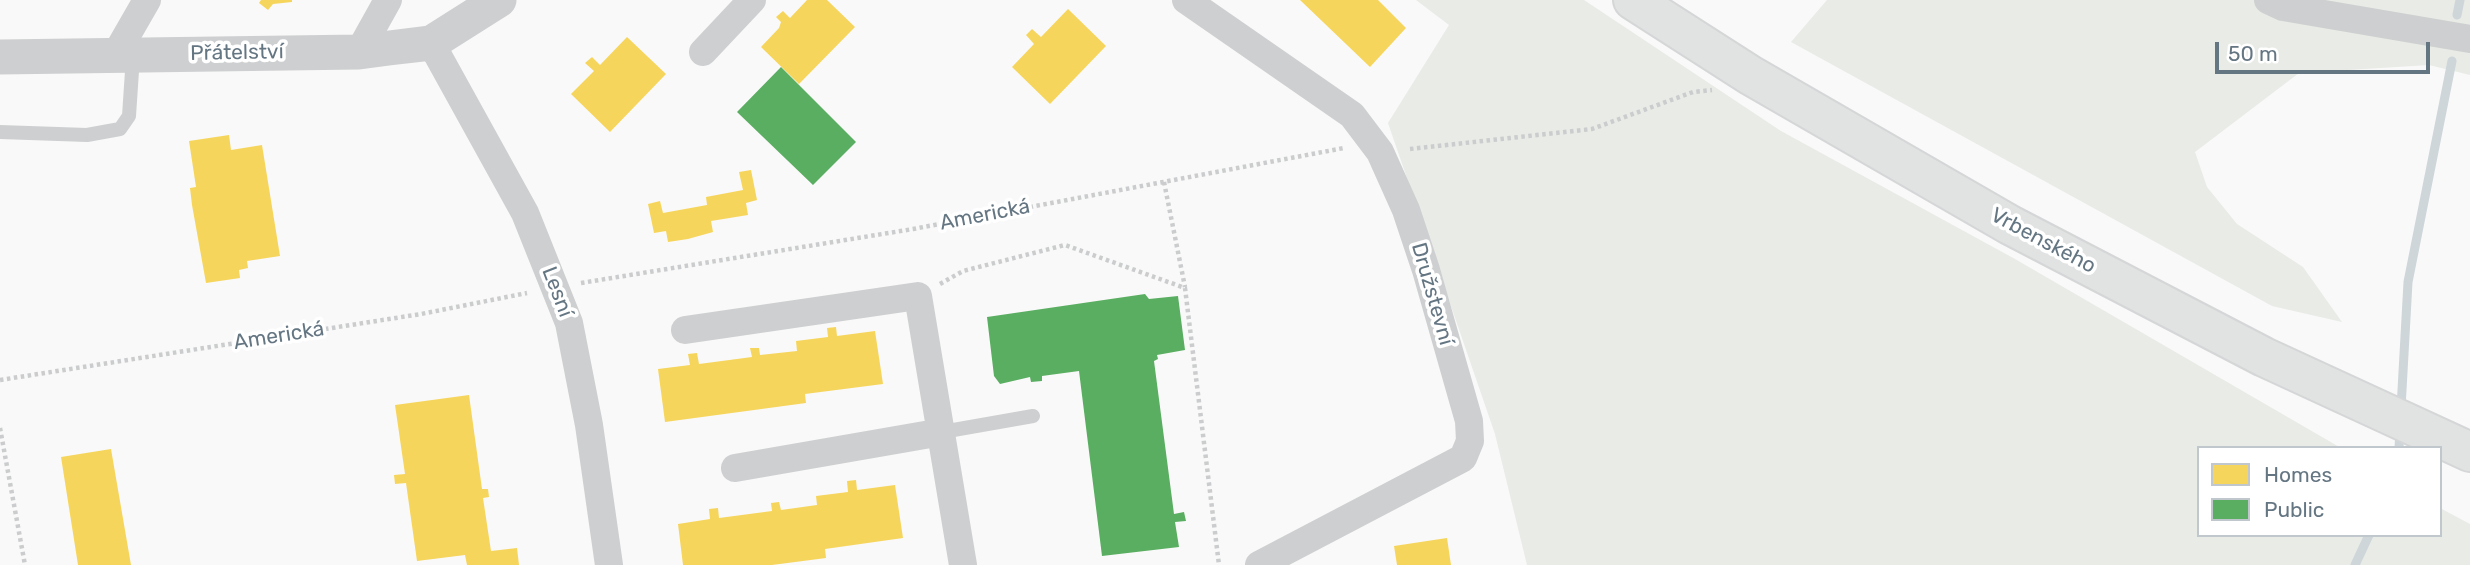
<!DOCTYPE html>
<meta charset="utf-8">
<style>
body{margin:0}
#map{position:relative;width:2470px;height:565px;overflow:hidden;background:#f9f9f9;font-family:Rubik,sans-serif}
canvas{display:block}
.legend{position:absolute;left:2197px;top:446px;width:245px;height:91px;box-sizing:border-box;background:#fff;border:2px solid #c1c8cd;margin:0;padding:9px 12px;list-style:none;font-size:21px;color:#657683}
.legend li{display:flex;align-items:center;gap:14px;height:35px}
.legend b{width:35px;border:2px solid #c1c8cd}
.scale{position:absolute;left:2215px;top:42px;width:215px;height:32px;box-sizing:border-box;border:4px solid #657683;border-top:0;padding-left:9px;font-size:21px;line-height:24px;white-space:nowrap;color:#657683;-webkit-text-stroke:5px #fff;paint-order:stroke}
</style>
<div id="map">
<canvas width="2470" height="565"></canvas>
<ul class="legend">
<li><b style="height:19px;background:#f6d55c"></b>Homes</li>
<li><b style="height:19px;background:#5aae61"></b>Public</li>
</ul>
<div class="scale">50 m</div>
</div>
<script>
const context = document.querySelector('canvas').getContext('2d');
context.lineJoin = 'round';
function fillPath(path, color) { context.fillStyle = color; context.fill(path, 'evenodd'); }
const shape = rows => new Path2D(rows.map(r => 'M' + r).join(''));
function trace(path, color, width, dash) { context.strokeStyle = color; context.lineWidth = width; context.lineCap = dash ? 'butt' : 'round'; context.setLineDash(dash || []); context.stroke(path); }
function label(font, color, halo, rows, align = 'center') {
  context.font = font + ' Rubik,sans-serif'; context.lineWidth = 7; context.setLineDash([]); context.textBaseline = 'middle'; context.strokeStyle = halo; context.fillStyle = color; for (const [text, x, y, turn = 0] of rows) {
    context.save(); context.translate(x, y); context.rotate((+turn || 0) * Math.PI / 180); context.textAlign = isNaN(turn) ? turn : align; if (halo) context.strokeText(text, 0, 0); context.fillText(text, 0, 0); context.restore();
  }
}
const green = shape([
 [1416,0,1584,0,1781,131,2015,259,2341,448,2199,448,2199,535,2440,535,2440,508,2470,524,2470,565,1527,565,1495,434,1388,123,1449,25],
 [1827,0,2470,0,2470,75,2429,65,2299,73,2195,152,2207,187,2237,224,2303,267,2342,322,2272,306,1791,42]
]);
const homes = shape([
 [261,0,292,0,292,2,273,4,268,10,259,3],
 [807,0,827,0,855,27,799,84,761,47,779,28,781,22,776,17,783,11,790,18],
 [1300,0,1378,0,1406,28,1370,67],
 [1068,9,1106,46,1050,104,1012,67,1034,44,1026,35,1032,29,1041,37],
 [627,37,666,74,610,132,571,94,594,71,585,63,592,57,600,65],
 [229,135,231,150,262,145,280,256,247,261,248,268,239,270,240,278,206,283,192,205,190,188,196,187,189,141],
 [751,170,757,200,746,203,748,215,711,221,713,232,688,239,668,242,666,231,654,233,648,204,660,201,663,213,707,205,706,197,743,190,739,172],
 [836,327,837,336,875,331,883,384,805,394,806,403,665,422,658,369,690,365,688,354,697,353,699,364,752,357,750,348,759,348,760,355,797,351,796,341,828,337,827,328],
 [469,395,482,489,488,489,489,497,483,498,491,551,517,548,519,565,467,565,465,555,417,561,406,483,395,484,394,475,405,474,395,405],
 [111,449,131,565,78,565,61,457],
 [856,480,857,490,895,485,903,538,825,549,826,558,772,565,683,565,678,524,710,519,709,509,718,508,719,518,772,511,771,503,779,502,781,510,817,505,816,496,848,492,847,481],
 [1447,538,1451,565,1397,565,1394,546]
]);
const public = shape([
 [781,67,856,142,813,185,737,112],
 [1145,294,1149,299,1178,296,1185,350,1157,355,1158,359,1154,361,1174,514,1184,512,1186,521,1175,522,1179,547,1102,556,1079,371,1042,376,1042,381,1031,382,1030,377,1000,384,994,376,987,317]
]);
const stream = shape([
 [2457,15,2460,0],
 [2401,408,2408,282,2452,61],
 [2399,448,2400,429],
 [2355,565,2369,535]
]);
const path = shape([
 [1410,149,1592,129,1693,92,1712,90],
 [1164,182,1185,287],
 [581,283,913,229,1344,148],
 [940,284,963,271,1065,245,1185,288,1219,565],
 [0,380,421,314,527,293],
 [0,428,25,565]
]);
const service = shape([
 [0,132,87,135,120,129,129,116,133,56],
 [942,432,1033,416]
]);
const minor = shape([
 [1186,0,1352,115,1380,152,1406,210,1426,270,1469,421,1470,441,1463,458,1259,565],
 [2268,0,2283,7,2470,39],
 [431,43,525,213,569,323,589,425,609,565],
 [359,52,388,0],
 [703,52,752,0],
 [116,54,147,0],
 [685,330,918,296,963,565],
 [735,468,942,432]
]);
const tertiary = shape([
 [0,57,359,52,389,48,431,43,499,0]
]);
const secondary = shape([
 [1633,0,1750,75,2010,225,2264,357,2470,452]
]);
const streetNames = [
 ["Přátelství",237,53,-1],
 ["Americká",985,215,-11],
 ["Vrbenského",2043,241,28],
 ["Lesní",557,292,69],
 ["Družstevní",1432,294,74],
 ["Americká",279,336,-9]
];
fillPath(green, '#e8ebe6');
fillPath(homes, '#f6d55c');
fillPath(public, '#5aae61');
trace(stream, '#ced6d9', 9);
trace(secondary, '#d5d6d7', 42);
trace(path, '#cbcccd', 4.5, [3.5, 3.5]);
trace(service, '#cecfd0', 14);
trace(minor, '#cecfd0', 28);
trace(tertiary, '#cecfd0', 35);
trace(secondary, '#e1e2e2', 38);
label('21px', '#657683', '#fff', streetNames);
</script>
